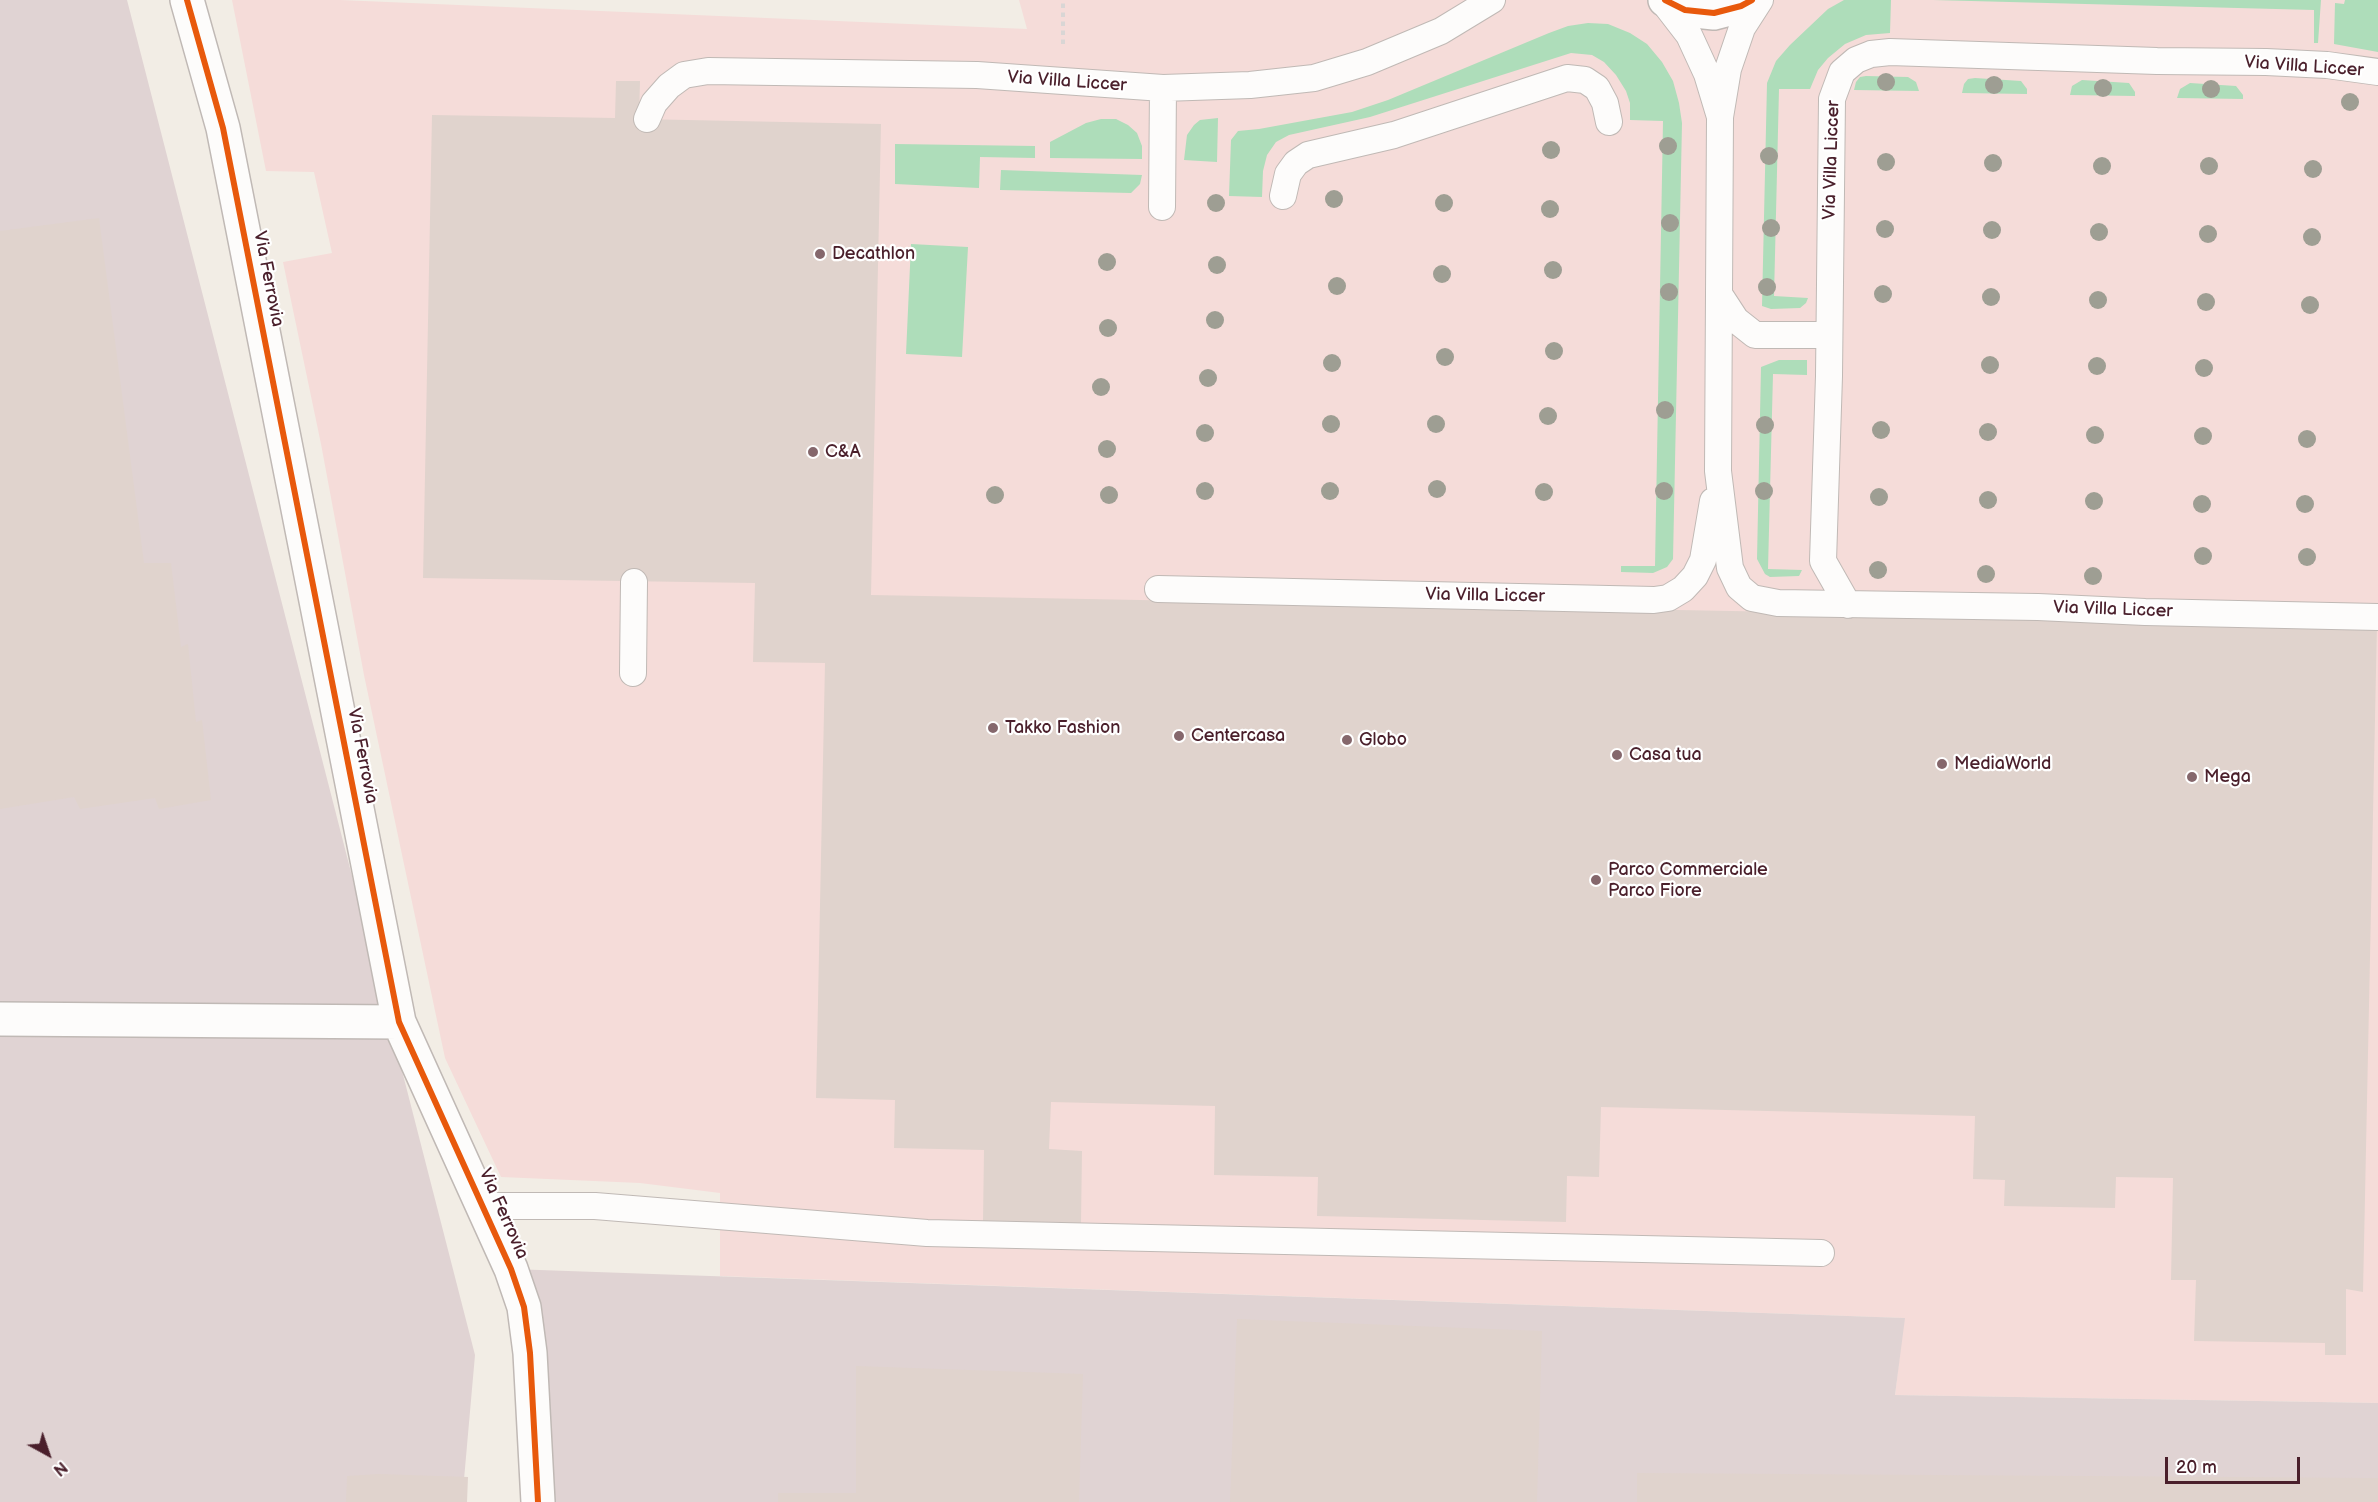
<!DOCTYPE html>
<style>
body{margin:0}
#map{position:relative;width:2378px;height:1502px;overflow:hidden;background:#f2ede5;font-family:"Balsamiq Sans",sans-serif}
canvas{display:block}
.north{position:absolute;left:18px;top:1424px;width:60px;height:60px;-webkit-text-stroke:4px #fff;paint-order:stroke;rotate:140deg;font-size:16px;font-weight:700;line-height:24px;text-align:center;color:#4a1f2b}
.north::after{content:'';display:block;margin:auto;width:21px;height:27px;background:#4a1f2b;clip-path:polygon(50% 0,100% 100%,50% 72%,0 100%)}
.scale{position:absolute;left:2165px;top:1457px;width:135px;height:27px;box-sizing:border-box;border:3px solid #4a1f2b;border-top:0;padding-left:8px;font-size:18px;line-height:21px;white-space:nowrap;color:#4a1f2b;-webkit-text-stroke:4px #fff;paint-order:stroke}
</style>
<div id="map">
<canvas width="2378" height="1502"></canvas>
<div class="north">N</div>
<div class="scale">20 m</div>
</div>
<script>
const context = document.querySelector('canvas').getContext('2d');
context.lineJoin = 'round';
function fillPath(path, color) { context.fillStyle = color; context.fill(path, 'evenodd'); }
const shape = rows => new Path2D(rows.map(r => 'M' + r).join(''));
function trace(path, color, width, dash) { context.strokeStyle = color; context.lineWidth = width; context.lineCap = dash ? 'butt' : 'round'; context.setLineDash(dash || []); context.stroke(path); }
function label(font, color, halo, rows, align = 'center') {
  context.font = font + ' "Balsamiq Sans",sans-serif'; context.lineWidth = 4.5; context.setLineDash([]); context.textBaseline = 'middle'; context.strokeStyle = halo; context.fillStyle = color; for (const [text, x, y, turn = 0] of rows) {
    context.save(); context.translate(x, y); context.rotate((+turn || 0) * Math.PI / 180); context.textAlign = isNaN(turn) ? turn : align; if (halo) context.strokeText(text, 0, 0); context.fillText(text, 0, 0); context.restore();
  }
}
const built = shape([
 [232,0,340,0,1027,29,1019,0,2378,0,2378,1403,1895,1395,1904,1318,720,1276,720,1193,640,1183,501,1177,445,1058,364,675,321,444,283,262,332,253,314,172,266,171]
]);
const industrial = shape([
 [0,0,127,0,475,1355,462,1502,0,1502],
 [511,1269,1905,1318,1895,1395,2378,1403,2378,1502,538,1502]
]);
const green = shape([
 [1844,0,1891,0,1890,33,1866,35,1845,44,1828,58,1818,70,1810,89,1779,89,1774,296,1808,298,1806,303,1800,308,1771,309,1762,306,1767,83,1776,61,1790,45,1828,9],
 [1933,0,2321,0,2318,43,2314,43,2314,10],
 [2345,0,2378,0,2378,52,2334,44,2335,3,2344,4],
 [1588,23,1608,24,1630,33,1647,44,1662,62,1673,81,1679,103,1682,123,1673,559,1667,567,1653,573,1621,572,1621,566,1655,566,1663,121,1630,120,1630,103,1626,91,1616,75,1604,62,1592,55,1571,53,1370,117,1289,135,1276,142,1267,155,1263,171,1262,197,1229,196,1231,140,1238,131,1259,129,1352,112,1388,100,1549,33,1568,26],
 [1866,76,1908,77,1916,82,1919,91,1854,90,1856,82,1860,77],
 [1975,78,2021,81,2027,89,2027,94,1962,93,1964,84,1968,79],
 [2082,80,2129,83,2135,92,2135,96,2070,95,2072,86],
 [2190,83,2236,86,2243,95,2243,99,2177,98,2180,89],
 [1218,118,1217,162,1184,160,1187,135,1194,125,1200,120],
 [1101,119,1116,119,1128,125,1137,133,1142,146,1142,159,1050,158,1050,142,1086,123],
 [895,144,1035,146,1035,158,980,157,979,188,895,184],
 [1001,170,1142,175,1140,184,1131,193,1000,190],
 [911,244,968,247,962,357,906,354],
 [1779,360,1807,360,1807,375,1773,374,1768,569,1802,570,1799,576,1770,577,1765,574,1757,559,1761,367]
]);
const building = shape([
 [616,81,640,81,639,119,881,124,871,595,2377,623,2363,1292,2346,1289,2346,1355,2325,1355,2325,1343,2194,1341,2196,1280,2171,1280,2173,1178,2116,1177,2115,1208,2004,1206,2005,1180,1973,1179,1975,1116,1601,1107,1599,1177,1567,1176,1566,1222,1317,1216,1318,1177,1214,1175,1215,1106,1051,1102,1049,1149,1082,1151,1081,1223,983,1221,984,1150,894,1148,895,1100,816,1098,825,663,753,662,755,583,423,578,432,115,615,118],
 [99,218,144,563,171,563,181,647,188,644,196,722,202,720,211,800,159,809,155,798,80,809,74,797,0,809,0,231],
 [1237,1319,1542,1331,1537,1502,1230,1502],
 [856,1366,1083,1374,1079,1502,778,1502,778,1493,856,1493],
 [1637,1473,2378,1478,2378,1502,1637,1502],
 [379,1474,468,1477,467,1502,346,1502,347,1476]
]);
const path = shape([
 [1063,44,1063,0]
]);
const lane = shape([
 [1662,0,1689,35,1707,74,1720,117,1728,69,1742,28,1760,0],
 [1720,117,1718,471,1730,568,1739,587,1752,598,1778,603,2038,607,2145,612,2378,617],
 [647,119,654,103,669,86,684,75,708,71,977,75,1163,88,1250,85,1314,78,1367,62,1441,31,1492,0],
 [1283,196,1288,174,1296,163,1308,155,1394,135,1567,78,1585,80,1597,88,1605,103,1609,122],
 [1162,207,1163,88],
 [1719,294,1736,320,1755,335,1829,335],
 [1158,589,1654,600,1668,598,1683,589,1695,576,1703,560,1713,501],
 [1848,605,1823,561,1829,376,1832,99,1842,72,1856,60,1871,54,1890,52,2157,61,2266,62,2327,65,2378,72],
 [633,673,634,582],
 [483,1206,595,1206,927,1233,1821,1253]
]);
const street = shape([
 [187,0,223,128,399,1022,511,1269,524,1307,530,1353,538,1502],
 [1665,0,1685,10,1714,13,1741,6,1752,0],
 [0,1019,399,1022]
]);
const cycleway = shape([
 [187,0,223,128,399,1022,511,1269,524,1307,530,1353,538,1502],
 [1665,0,1685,10,1714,13,1741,6,1752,0]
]);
const trees = [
 [1886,82],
 [1994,85],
 [2103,88],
 [2211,89],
 [2350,102],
 [1668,146],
 [1551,150],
 [1769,156],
 [1886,162],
 [1993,163],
 [2102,166],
 [2209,166],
 [2313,169],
 [1334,199],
 [1216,203],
 [1444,203],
 [1550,209],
 [1670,223],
 [1771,228],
 [1885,229],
 [1992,230],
 [2099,232],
 [2208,234],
 [2312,237],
 [1107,262],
 [1217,265],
 [1553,270],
 [1442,274],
 [1337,286],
 [1767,287],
 [1669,292],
 [1883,294],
 [1991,297],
 [2098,300],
 [2206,302],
 [2310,305],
 [1215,320],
 [1108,328],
 [1554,351],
 [1445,357],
 [1332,363],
 [1990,365],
 [2097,366],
 [2204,368],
 [1208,378],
 [1101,387],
 [1665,410],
 [1548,416],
 [1331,424],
 [1436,424],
 [1765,425],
 [1881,430],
 [1988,432],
 [1205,433],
 [2095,435],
 [2203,436],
 [2307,439],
 [1107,449],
 [1437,489],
 [1205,491],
 [1330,491],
 [1664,491],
 [1764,491],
 [1544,492],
 [995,495],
 [1109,495],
 [1879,497],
 [1988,500],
 [2094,501],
 [2202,504],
 [2305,504],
 [2203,556],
 [2307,557],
 [1878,570],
 [1986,574],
 [2093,576]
];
const markers = [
 [820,254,6,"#85676c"],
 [813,452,6,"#85676c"],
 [993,728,6,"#85676c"],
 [1179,736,6,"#85676c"],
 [1347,740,6,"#85676c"],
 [1617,755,6,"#85676c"],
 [1942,764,6,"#85676c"],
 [2192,777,6,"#85676c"],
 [1596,880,6,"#85676c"]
];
const streetNames = [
 ["Via Villa Liccer",2304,67,4],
 ["Via Villa Liccer",1067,82,4],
 ["Via Villa Liccer",1832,160,-88],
 ["Via Ferrovia",268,279,79],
 ["Via Villa Liccer",1485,596,1],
 ["Via Villa Liccer",2113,610,2],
 ["Via Ferrovia",362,756,79],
 ["Via Ferrovia",503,1214,66]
];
const poiNames = [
 ["Decathlon",832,254],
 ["C&A",825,452],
 ["Takko Fashion",1005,728],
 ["Centercasa",1191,736],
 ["Globo",1359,740],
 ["Casa tua",1629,755],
 ["MediaWorld",1954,764],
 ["Mega",2204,777],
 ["Parco Commerciale",1608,870],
 ["Parco Fiore",1608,891]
];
fillPath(built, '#f5dcd9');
fillPath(industrial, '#e0d3d3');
fillPath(green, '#aeddba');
fillPath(building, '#e0d3cd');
trace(lane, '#c0b9b5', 28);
trace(street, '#c0b9b5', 36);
trace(path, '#d9d6d5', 4, [4.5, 4.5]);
trace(lane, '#fdfcfb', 26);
trace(street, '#fdfcfb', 33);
trace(cycleway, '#e8590c', 6);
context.fillStyle = '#9e9e93';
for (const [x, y] of trees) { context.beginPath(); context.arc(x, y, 9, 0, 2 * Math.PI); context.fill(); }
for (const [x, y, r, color] of markers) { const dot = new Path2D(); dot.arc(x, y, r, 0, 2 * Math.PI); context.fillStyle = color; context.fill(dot); trace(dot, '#fff', 2); }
label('18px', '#4a1f2b', '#fff', streetNames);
label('18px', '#4a1f2b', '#fff', poiNames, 'left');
</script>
